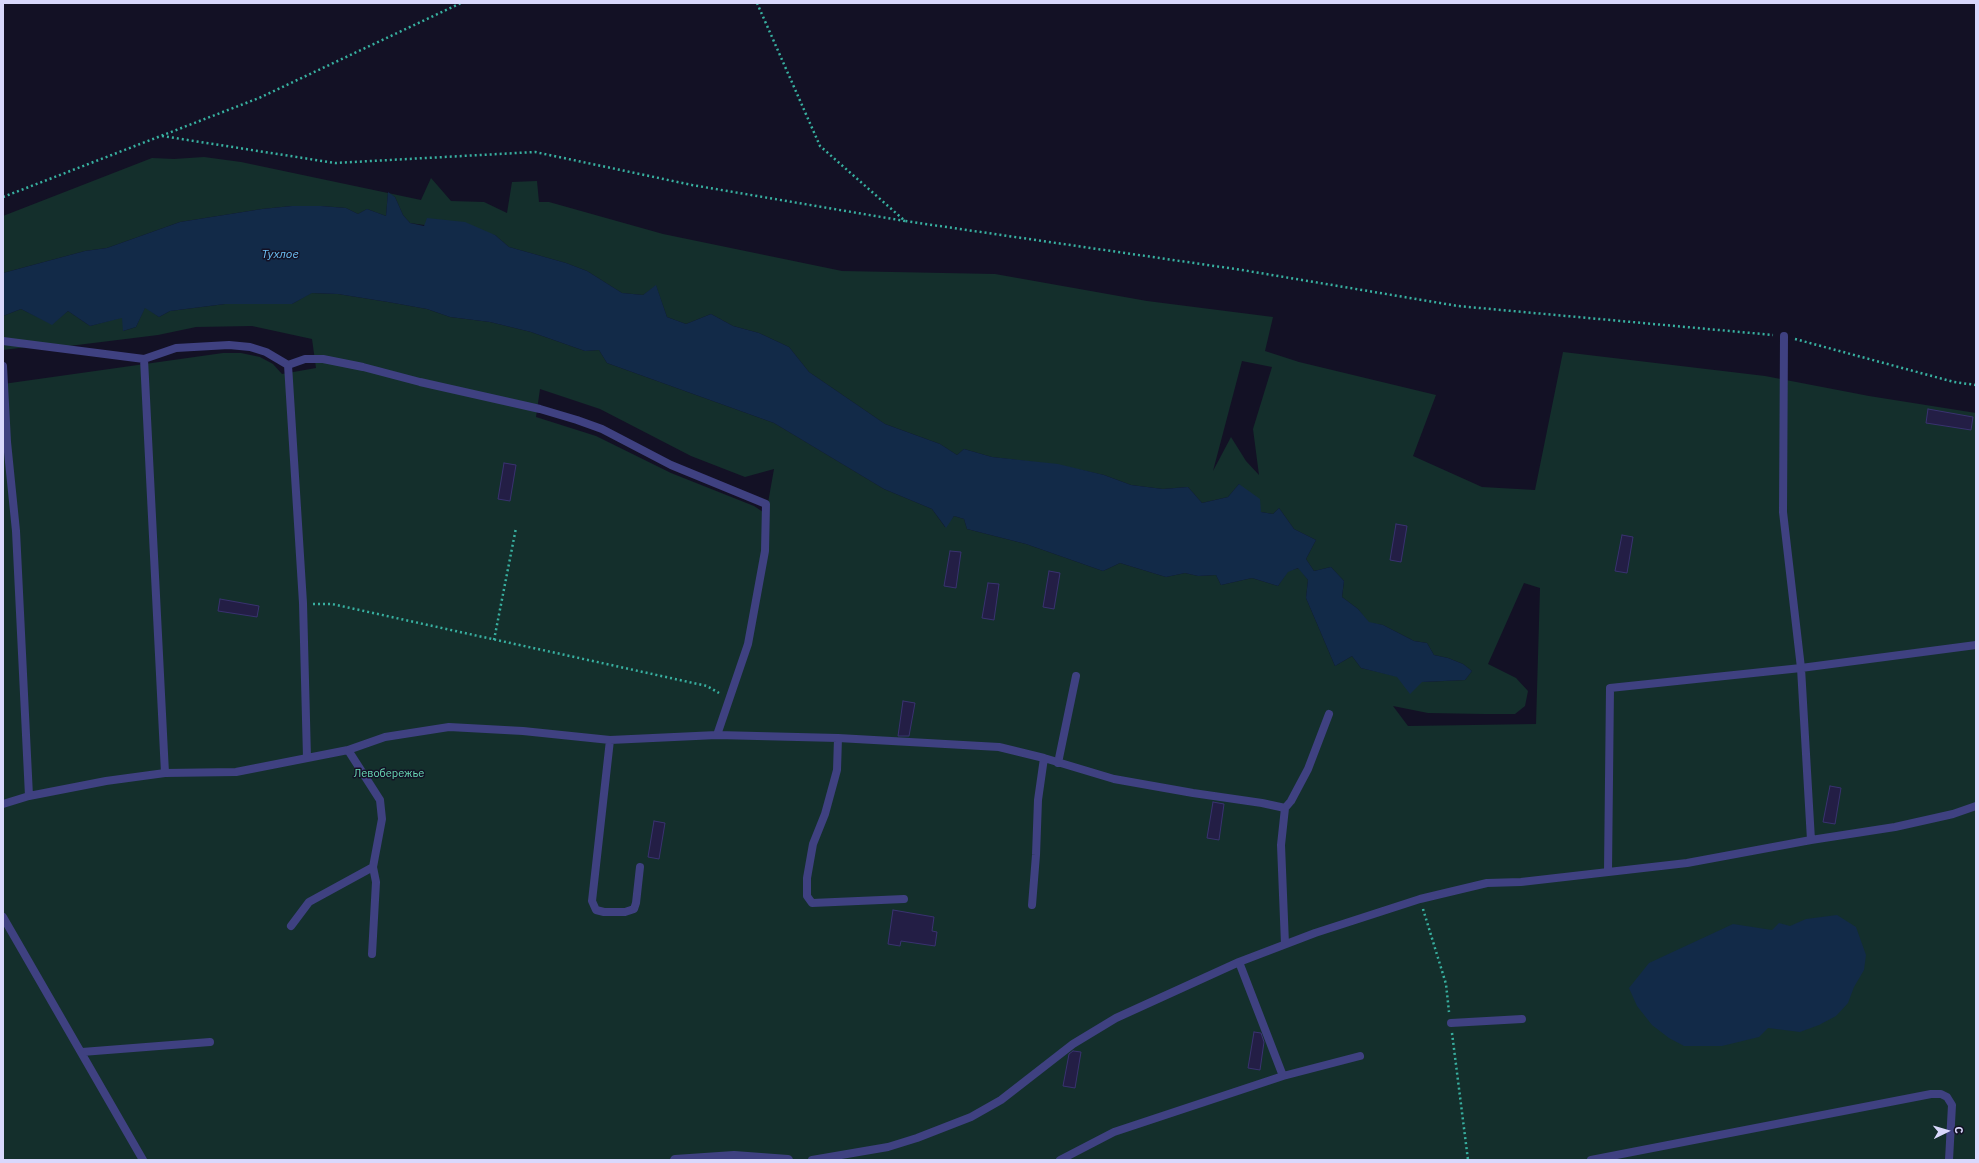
<!DOCTYPE html>
<meta charset="utf-8">
<style>
body{margin:0}
#map{position:relative;width:1979px;height:1163px;overflow:hidden;background:#131125;font-family:"IBM Plex Sans",sans-serif}
canvas{display:block}
.frame{position:absolute;inset:0;border:4px solid #d9d8fc;pointer-events:none}
.north{position:absolute;left:1927px;top:1111px;width:40px;height:40px;-webkit-text-stroke:3px #131125;paint-order:stroke;rotate:85deg;font-size:11px;font-weight:700;line-height:16px;text-align:center;color:#d9d8fc}
.north::after{content:'';display:block;margin:auto;width:14px;height:18px;background:#d9d8fc;clip-path:polygon(50% 0,100% 100%,50% 72%,0 100%)}
</style>
<div id="map">
<canvas width="1979" height="1163"></canvas>
<div class="frame"></div>
<div class="north">С</div>
</div>
<script>
const context = document.querySelector('canvas').getContext('2d');
context.lineJoin = 'round';
function fillPath(path, color) { context.fillStyle = color; context.fill(path, 'evenodd'); }
const shape = rows => new Path2D(rows.map(r => 'M' + r).join(''));
function trace(path, color, width, dash) { context.strokeStyle = color; context.lineWidth = width; context.lineCap = dash ? 'butt' : 'round'; context.setLineDash(dash || []); context.stroke(path); }
function label(font, color, halo, rows, align = 'center') {
  context.font = font + ' "IBM Plex Sans",sans-serif'; context.lineWidth = 3; context.setLineDash([]); context.textBaseline = 'middle'; context.strokeStyle = halo; context.fillStyle = color; for (const [text, x, y, turn = 0] of rows) {
    context.save(); context.translate(x, y); context.rotate((+turn || 0) * Math.PI / 180); context.textAlign = isNaN(turn) ? turn : align; if (halo) context.strokeText(text, 0, 0); context.fillText(text, 0, 0); context.restore();
  }
}
const green = shape([
 [204,157,241,162,421,200,431,178,451,201,484,202,507,213,512,182,537,181,539,202,549,202,663,234,842,271,995,274,1147,301,1273,317,1265,351,1299,362,1436,395,1413,456,1482,487,1535,490,1563,352,1765,376,1869,396,1976,413,1976,1160,3,1160,3,384,223,353,241,353,260,357,273,364,282,374,316,368,312,339,252,326,196,327,158,335,69,346,27,347,3,350,3,316,21,309,52,324,68,311,90,326,123,317,123,331,136,327,145,307,159,317,170,311,225,304,292,304,311,293,338,294,388,302,427,309,450,317,490,322,531,332,585,351,599,350,607,363,774,423,884,489,932,509,945,527,954,516,964,519,967,529,1026,544,1103,571,1120,563,1166,577,1185,573,1198,576,1216,575,1221,585,1252,578,1278,586,1288,571,1299,568,1308,580,1306,598,1335,666,1352,656,1361,668,1422,682,1465,680,1472,671,1463,664,1448,658,1434,655,1427,643,1414,641,1383,625,1369,623,1358,609,1342,597,1344,581,1331,567,1314,571,1306,559,1316,540,1294,529,1279,508,1273,514,1261,512,1239,484,1228,497,1202,503,1188,487,1163,489,1131,485,1104,475,1058,465,992,457,964,449,957,455,940,444,885,424,809,372,789,347,759,333,733,326,711,314,686,324,667,317,656,286,643,295,622,293,587,271,566,263,509,247,495,235,410,223,403,215,395,197,388,193,386,216,367,209,358,214,346,208,321,206,292,206,262,209,180,222,107,248,85,251,3,273,3,216,152,158,174,159],
 [1242,361,1272,367,1253,429,1259,475,1246,461,1231,437,1213,471],
 [540,389,600,409,691,456,745,477,774,469,766,514,754,506,671,473,596,436,536,417],
 [1524,583,1540,588,1536,724,1408,726,1393,706,1428,713,1484,714,1515,714,1525,706,1528,691,1516,678,1488,664]
]);
const water = shape([
 [388,192,395,197,403,215,410,223,424,226,427,218,465,222,495,235,509,247,566,263,587,271,622,293,643,295,656,285,667,317,686,324,711,314,733,326,759,333,789,347,809,372,885,424,940,444,957,455,964,449,992,457,1058,464,1104,475,1131,485,1163,489,1188,487,1202,503,1228,497,1239,484,1260,499,1261,512,1273,514,1279,508,1294,529,1316,540,1306,559,1314,571,1331,567,1344,581,1342,597,1358,609,1369,622,1383,625,1414,641,1427,643,1434,655,1448,658,1463,664,1472,671,1465,680,1422,682,1410,694,1397,677,1361,668,1352,656,1335,666,1306,598,1308,580,1298,568,1288,572,1278,586,1252,578,1221,585,1216,575,1198,576,1185,573,1166,577,1120,563,1103,571,1026,544,967,529,964,519,954,516,946,528,932,509,884,489,774,423,607,363,599,350,585,351,531,332,490,322,450,317,427,309,388,302,338,294,312,293,292,304,225,304,170,311,159,317,145,308,136,327,123,331,122,318,90,326,68,311,52,325,21,309,3,316,3,273,85,251,107,248,180,222,262,209,292,206,321,206,346,208,358,214,367,209,386,216],
 [1837,915,1856,927,1866,955,1864,970,1854,987,1848,1003,1836,1016,1819,1025,1800,1032,1768,1028,1759,1037,1722,1046,1684,1046,1669,1038,1652,1025,1637,1006,1629,988,1649,963,1733,924,1772,930,1779,923,1790,926,1806,919]
]);
const building = shape([
 [1928,409,1973,417,1971,430,1926,423,1928,409],
 [504,463,516,465,510,501,498,499,504,463],
 [1396,524,1407,526,1401,562,1390,560,1396,524],
 [1622,535,1633,537,1627,573,1615,571,1622,535],
 [950,551,961,552,956,588,944,586,950,551],
 [1049,571,1060,573,1054,609,1043,607,1049,571],
 [988,583,999,584,994,620,982,618,988,583],
 [220,599,259,606,257,617,218,611,220,599],
 [903,701,915,703,909,736,898,736,903,701],
 [1830,786,1841,788,1835,824,1823,822,1830,786],
 [1213,802,1224,804,1219,840,1207,838,1213,802],
 [654,821,665,823,659,859,648,857,654,821],
 [893,910,934,917,932,931,937,932,935,946,901,941,900,946,888,944,893,910],
 [1254,1032,1261,1033,1264,1042,1260,1070,1248,1068,1254,1032],
 [1073,1051,1081,1052,1075,1088,1063,1086,1069,1054,1073,1051]
]);
const path = shape([
 [757,3,820,146,905,221,1242,270,1458,306,1773,335],
 [162,136,335,163,535,152,692,185,905,221],
 [3,197,259,98,461,3],
 [1795,339,1954,382,1976,385],
 [313,604,332,604,707,686,719,693],
 [494,640,516,528],
 [1423,909,1446,984,1449,1012],
 [1452,1033,1468,1160]
]);
const lane = shape([
 [1784,336,1783,512,1801,668,1811,840],
 [3,341,144,359],
 [3,366,7,442,16,531,29,796],
 [838,738,837,770,825,814,813,844,807,878,807,896,812,903,904,899],
 [610,740,592,901,596,910,604,912,625,912,634,909,636,903,640,867],
 [307,758,303,603,288,365,305,359,323,359,363,367,420,382,540,409,577,420,602,429,671,465,766,504,765,551,748,644,717,735],
 [1058,763,1076,676],
 [165,773,144,359,176,348,229,345,250,347,266,352,288,365],
 [3,804,29,796,106,781,165,773,236,772,348,750,385,737,449,727,523,731,610,740,717,735,838,738,999,747,1044,758,1114,779,1193,793,1262,803,1285,808],
 [1608,871,1610,688,1801,668,1976,645],
 [1032,905,1036,855,1038,800,1044,758],
 [3,917,143,1160],
 [291,926,309,902,373,867,382,819,380,800,348,750],
 [1285,944,1281,845,1285,808,1291,801,1308,769,1329,714],
 [372,954,376,882,373,867],
 [1239,962,1283,1076],
 [1451,1023,1522,1019],
 [82,1052,210,1042],
 [812,1160,888,1147,917,1138,971,1117,1001,1100,1073,1044,1116,1018,1239,962,1315,933,1420,899,1487,883,1521,882,1687,863,1811,840,1895,827,1953,814,1976,806],
 [1060,1160,1114,1132,1283,1076,1360,1056],
 [1591,1160,1931,1094,1941,1094,1947,1097,1952,1105,1949,1160]
]);
const street = shape([
 [675,1160,734,1156,788,1160]
]);
const parkNames = [
 ["Левобережье",389,774]
];
const waterNames = [
 ["Тухлое",280,255]
];
fillPath(green, '#142f2c');
fillPath(water, '#122a48');
fillPath(building, '#231e45');
trace(building, '#393270', 1);
trace(path, '#38b0a0', 2.5, [2, 3]);
trace(lane, '#3f4181', 8);
trace(street, '#3f4181', 10);
label('11px', '#68d8b4', '#131125', parkNames);
label('italic 12px', '#6dc0f5', '#131125', waterNames);
</script>
